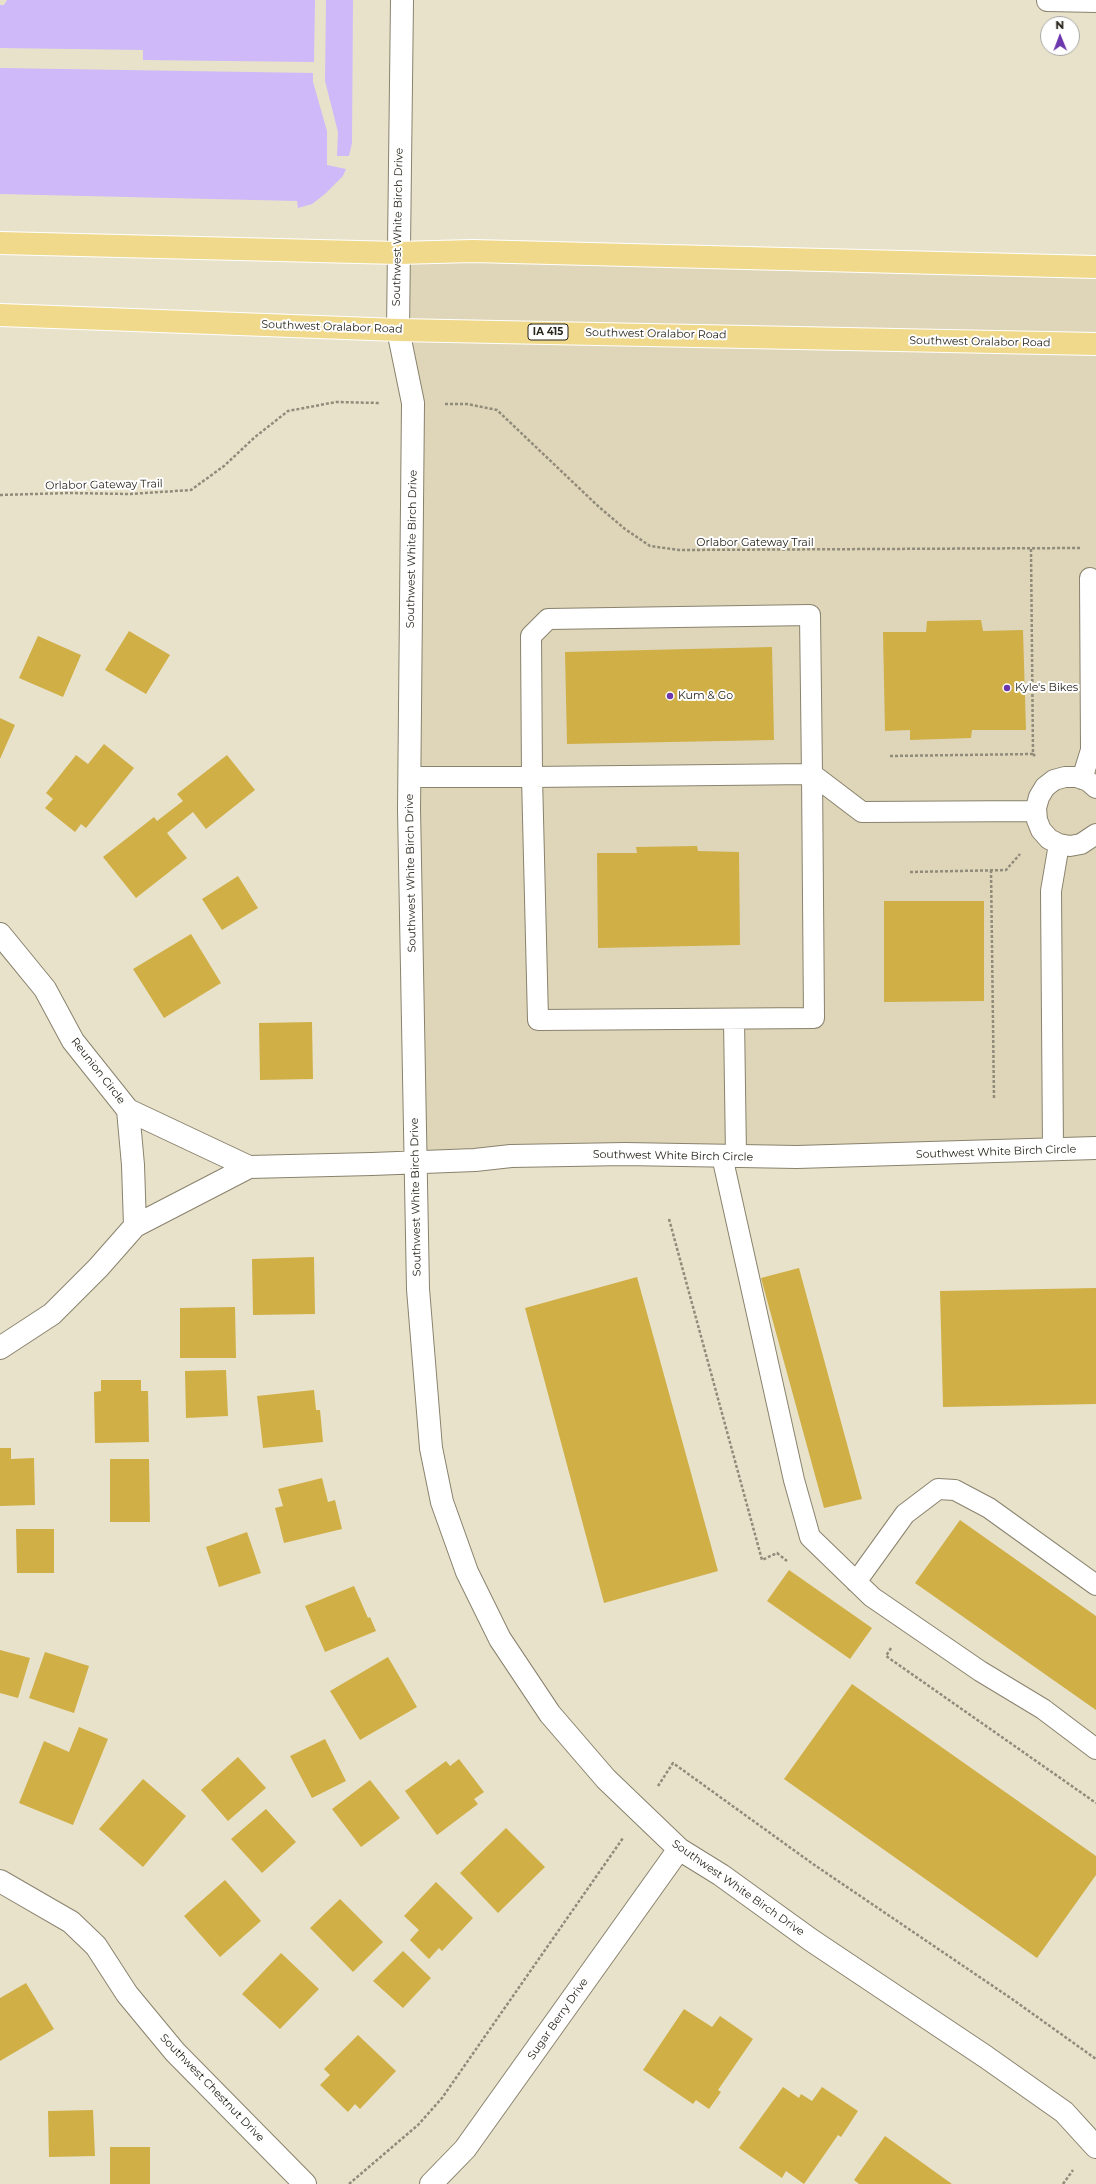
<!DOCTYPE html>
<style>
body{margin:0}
#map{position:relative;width:1096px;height:2184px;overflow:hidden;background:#e9e2cb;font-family:Montserrat,sans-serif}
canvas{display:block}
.north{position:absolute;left:1040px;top:16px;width:40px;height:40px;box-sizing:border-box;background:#fff;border:1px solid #a9a7a4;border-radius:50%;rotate:359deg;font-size:11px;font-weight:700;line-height:16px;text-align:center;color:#27241b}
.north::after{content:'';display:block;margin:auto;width:14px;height:18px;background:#6c36ad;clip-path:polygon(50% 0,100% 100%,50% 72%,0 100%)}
</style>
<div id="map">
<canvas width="1096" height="2184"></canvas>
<div class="north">N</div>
</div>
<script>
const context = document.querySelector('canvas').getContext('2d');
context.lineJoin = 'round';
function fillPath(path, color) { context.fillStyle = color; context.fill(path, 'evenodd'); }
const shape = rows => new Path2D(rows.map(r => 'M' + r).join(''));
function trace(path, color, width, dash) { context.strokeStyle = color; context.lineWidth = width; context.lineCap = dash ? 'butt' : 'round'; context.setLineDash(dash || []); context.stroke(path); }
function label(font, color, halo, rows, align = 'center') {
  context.font = font + ' Montserrat,sans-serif'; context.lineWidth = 4; context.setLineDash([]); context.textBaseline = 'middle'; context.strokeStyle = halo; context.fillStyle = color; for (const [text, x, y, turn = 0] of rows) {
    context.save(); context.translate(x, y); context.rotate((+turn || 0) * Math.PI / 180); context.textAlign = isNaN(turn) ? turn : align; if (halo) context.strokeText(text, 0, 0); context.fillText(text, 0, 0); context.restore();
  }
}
const built = shape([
 [398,253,1096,267,1096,1148,416,1161,413,403]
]);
const green = shape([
 [7,0,315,0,314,62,143,60,143,50,0,48,0,5,4,5],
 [326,0,353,0,352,143,349,156,337,156,338,132,325,81],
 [0,68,313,73,313,82,327,131,327,165,346,169,343,176,325,194,312,204,298,208,297,201,0,194]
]);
const building = shape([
 [981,620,983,631,1023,630,1026,730,972,730,971,738,910,740,910,730,885,731,883,632,926,632,927,621],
 [129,631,170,655,146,694,105,670],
 [38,636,81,655,63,697,19,678],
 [772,647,774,740,567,744,565,652],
 [0,718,15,725,0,759],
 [104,744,134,768,86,828,81,824,75,832,45,808,53,799,46,793,76,755,88,764],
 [227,755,255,790,206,829,193,812,167,833,187,858,136,898,103,857,154,817,157,821,183,801,177,794],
 [697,846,698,851,739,852,740,945,598,948,597,853,637,853,636,847],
 [238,876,258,908,222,930,202,899],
 [884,901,984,901,984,1001,884,1002],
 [191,934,221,983,164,1018,133,969],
 [312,1022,313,1079,260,1080,259,1023],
 [314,1257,315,1314,253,1315,252,1259],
 [799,1268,862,1499,824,1508,761,1278],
 [637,1277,718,1571,604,1603,525,1308],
 [1096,1288,1096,1404,943,1407,940,1291],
 [235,1307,236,1358,180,1358,180,1308],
 [226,1370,228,1416,186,1418,185,1371],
 [101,1380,141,1380,141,1391,148,1391,149,1442,95,1443,94,1392,101,1391],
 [314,1390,316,1410,320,1410,323,1442,263,1448,257,1396],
 [0,1448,11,1448,11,1459,34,1458,35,1505,0,1506],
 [110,1459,149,1459,150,1522,110,1522],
 [322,1478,328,1502,335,1500,342,1529,284,1543,275,1508,283,1506,278,1489],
 [960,1520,1096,1616,1096,1710,915,1583],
 [16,1529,54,1529,54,1573,17,1573],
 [247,1532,261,1573,219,1587,206,1547],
 [789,1570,872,1628,850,1659,767,1601],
 [354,1586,368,1618,370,1617,376,1631,325,1652,305,1606],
 [0,1650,30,1658,18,1698,0,1693],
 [45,1652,89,1666,74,1713,29,1698],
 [388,1657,417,1707,360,1740,330,1691],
 [852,1684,1096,1856,1096,1875,1037,1958,784,1779],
 [79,1727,108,1739,73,1825,19,1803,44,1741,69,1752],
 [325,1739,346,1781,312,1798,290,1756],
 [238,1757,266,1788,228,1821,201,1790],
 [459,1759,484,1792,474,1799,478,1804,437,1835,405,1791,446,1761,450,1766],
 [143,1779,186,1816,143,1867,99,1829],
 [370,1780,400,1818,361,1847,332,1809],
 [266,1809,296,1842,262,1873,231,1839],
 [506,1828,545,1867,498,1913,460,1873],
 [225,1880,261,1921,220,1957,184,1916],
 [436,1882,473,1918,442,1951,439,1948,429,1959,410,1940,419,1930,404,1916],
 [340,1899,383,1942,353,1972,310,1928],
 [403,1951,431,1978,403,2008,373,1981],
 [281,1953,319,1989,280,2029,242,1994],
 [26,1983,54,2029,0,2061,0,1998],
 [684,2009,712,2027,720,2016,753,2039,718,2090,721,2092,709,2109,696,2100,693,2104,643,2070],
 [358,2035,396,2071,360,2109,355,2104,348,2112,320,2085,330,2075,324,2069],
 [783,2087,799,2098,801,2094,812,2101,822,2087,858,2111,841,2137,838,2135,804,2184,786,2171,782,2178,739,2148],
 [93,2110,95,2156,49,2157,48,2111],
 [885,2136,952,2184,859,2184,854,2180],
 [110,2147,150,2147,150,2184,110,2184]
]);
const path = shape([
 [445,404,467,404,497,410,599,507,625,529,650,546,679,550,1080,548],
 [0,495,68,493,130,494,191,490,224,466,255,437,288,411,336,402,380,403],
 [1031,549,1033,754,1035,756],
 [890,756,1033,754],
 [991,870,994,1099],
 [910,872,1006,870,1020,854],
 [669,1219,762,1560,777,1553,787,1561],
 [891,1648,886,1656,1096,1803],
 [658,1786,673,1763,813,1864,1012,1999,1096,2059],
 [349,2184,418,2125,442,2098,623,1838],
 [1063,2184,1073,2170]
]);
const lane = shape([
 [1047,1,1096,2],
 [410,777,532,777,531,636,548,619,810,615,812,774,814,1018,538,1020,532,777,812,774,862,812,1036,811],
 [1082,779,1091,750,1090,578],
 [1096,788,1088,781,1077,777,1065,777,1054,780,1045,787,1039,797,1036,808,1037,820,1041,830,1049,839,1059,844,1070,846,1081,844,1096,834],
 [734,1019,736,1156],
 [1053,1150,1051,891,1059,844],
 [722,1156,794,1480,810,1537,872,1597,980,1671,1043,1709,1096,1749],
 [856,1582,905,1514,938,1489,955,1490,989,1508,1096,1585]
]);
const street = shape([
 [402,0,398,330,413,403,409,809,418,1289,431,1448,442,1502,467,1572,500,1639,550,1714,606,1779,679,1849,721,1875,811,1940,986,2057,1064,2112,1096,2147],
 [0,934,45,989,73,1041,128,1110,249,1167,372,1164,475,1160,511,1156,625,1154,797,1157,1096,1148],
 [135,1226,249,1167],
 [0,1348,52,1314,98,1268,135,1226,133,1165,128,1110],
 [0,1881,71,1922,96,1946,127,1994,175,2052,305,2184],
 [431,2184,465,2149,679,1849]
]);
const primary = shape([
 [0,243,398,253,473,251,1096,267],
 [0,315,398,330,1096,344]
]);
const markers = [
 [1007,688,4,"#6c36ad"],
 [670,696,4,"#6c36ad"]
];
const shields = [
 [548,332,40]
];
const shieldNames = [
 ["IA 415",548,332]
];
const streetNames = [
 ["Southwest White Birch Drive",398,227,-89],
 ["Southwest Oralabor Road",332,327,2],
 ["Southwest Oralabor Road",656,334,1],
 ["Southwest Oralabor Road",980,342,1],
 ["Orlabor Gateway Trail",104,485,-1],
 ["Orlabor Gateway Trail",755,543],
 ["Southwest White Birch Drive",412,549,-89],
 ["Southwest White Birch Drive",411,873,-91],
 ["Reunion Circle",98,1071,52],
 ["Southwest White Birch Circle",996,1152,-2],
 ["Southwest White Birch Circle",673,1156,1],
 ["Southwest White Birch Drive",416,1197,-91],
 ["Southwest White Birch Drive",738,1888,35],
 ["Sugar Berry Drive",558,2019,-55],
 ["Southwest Chestnut Drive",212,2088,46]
];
const poiNames = [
 ["Kyle's Bikes",1015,688],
 ["Kum & Go",678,696]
];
fillPath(built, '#dfd6b9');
fillPath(green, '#cfb9f9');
fillPath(building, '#cfaf46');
trace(lane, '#89826d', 22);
trace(street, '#89826d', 24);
trace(primary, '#fff', 24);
trace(path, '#908b7a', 2.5, [3, 2]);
trace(lane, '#fff', 20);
trace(street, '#fff', 22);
trace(primary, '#f0d98b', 22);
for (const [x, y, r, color] of markers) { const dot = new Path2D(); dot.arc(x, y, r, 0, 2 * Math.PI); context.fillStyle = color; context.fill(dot); trace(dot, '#fff', 1.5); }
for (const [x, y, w] of shields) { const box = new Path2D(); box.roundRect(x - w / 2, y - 8, w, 16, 3); context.fillStyle = '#fff'; context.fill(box); trace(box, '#27241b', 1); }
label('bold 10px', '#27241b', null, shieldNames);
label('11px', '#27241b', '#fff', streetNames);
label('11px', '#27241b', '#fff', poiNames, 'left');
</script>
